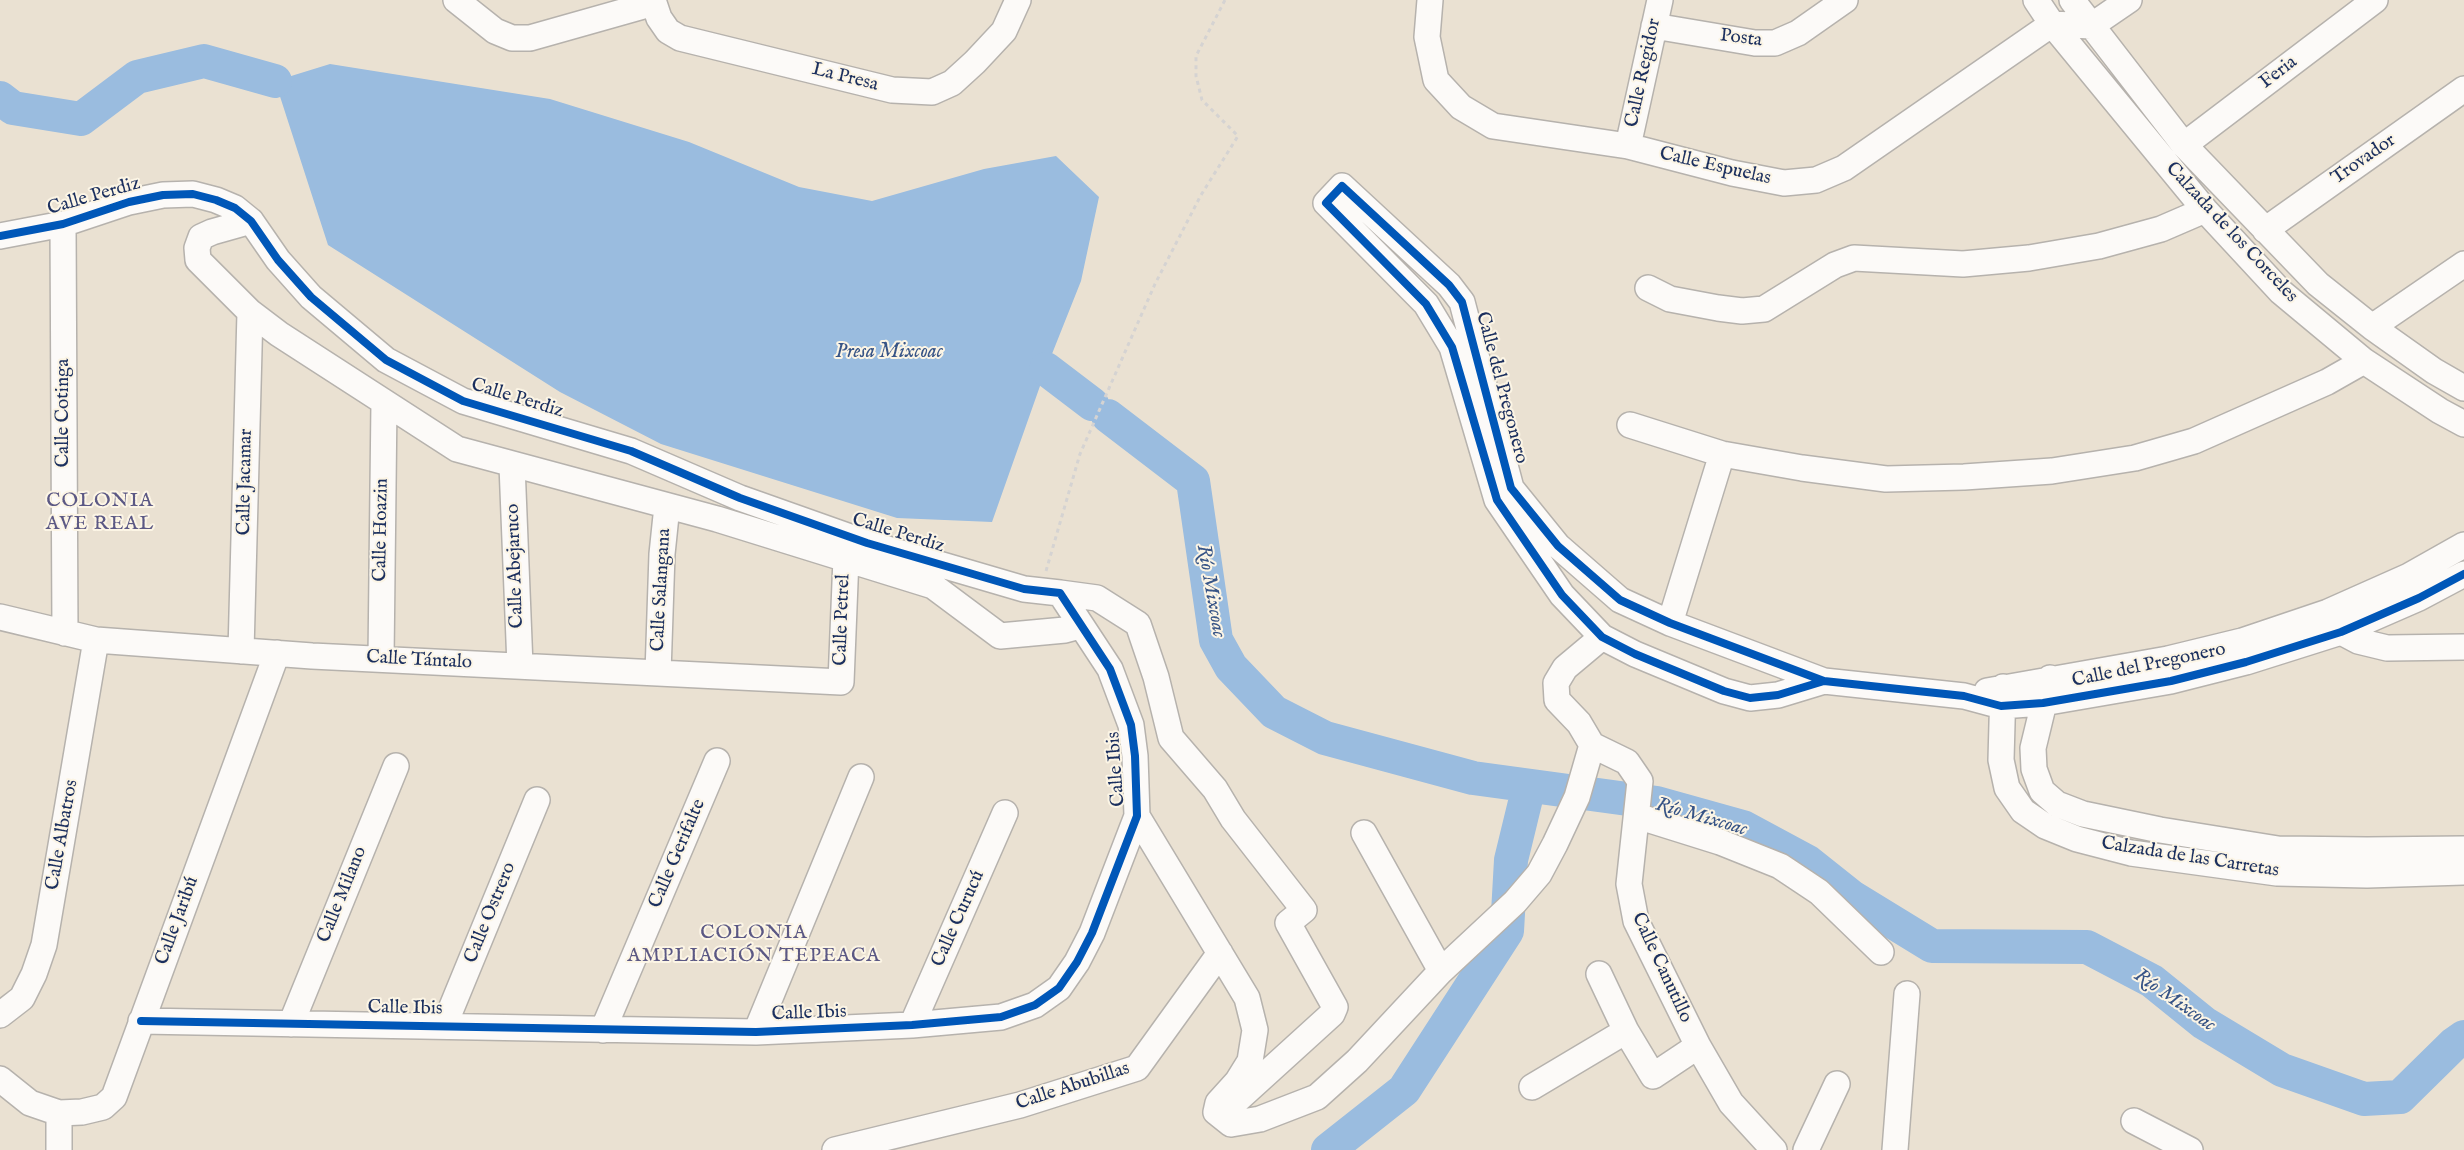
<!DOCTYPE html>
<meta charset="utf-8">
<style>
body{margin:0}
canvas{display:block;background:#eae1d2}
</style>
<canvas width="2464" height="1150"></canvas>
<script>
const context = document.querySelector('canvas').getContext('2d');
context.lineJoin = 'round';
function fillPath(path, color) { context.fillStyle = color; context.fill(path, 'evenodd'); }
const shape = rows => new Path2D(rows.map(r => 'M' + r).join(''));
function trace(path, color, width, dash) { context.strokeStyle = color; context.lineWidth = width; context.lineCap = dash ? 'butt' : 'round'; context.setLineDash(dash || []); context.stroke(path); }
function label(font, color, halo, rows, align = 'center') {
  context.font = font + ' "IM FELL English",serif'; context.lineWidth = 4; context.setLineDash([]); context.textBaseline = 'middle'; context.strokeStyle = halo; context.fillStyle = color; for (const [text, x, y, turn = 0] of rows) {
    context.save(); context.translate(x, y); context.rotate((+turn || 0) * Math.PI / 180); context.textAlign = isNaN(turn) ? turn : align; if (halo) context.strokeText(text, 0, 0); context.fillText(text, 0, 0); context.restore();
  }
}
const water = shape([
 [330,64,550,99,689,142,799,187,872,201,984,169,1056,156,1099,197,1081,281,1046,369,992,522,897,518,661,444,560,392,328,245,275,81]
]);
const river = shape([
 [0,98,13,108,81,119,137,77,204,61,275,81],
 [1046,369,1092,404],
 [1108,416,1193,481,1216,640,1231,667,1274,712,1325,738,1473,778,1657,803,1743,827,1808,862,1852,897,1932,946,2087,947,2152,981,2204,1023,2282,1070,2364,1099,2400,1097,2454,1044,2464,1037],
 [1328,1150,1404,1090,1507,931,1511,860,1529,786]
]);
const path = shape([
 [1046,571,1080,454,1155,284,1201,195,1238,136,1202,100,1196,76,1196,56,1225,0]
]);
const minor = shape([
 [456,0,495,31,512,38,530,38,654,3],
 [653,0,659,18,668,31,680,38,892,90,932,92,952,83,975,62,1004,31,1018,0],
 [1430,0,1427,37,1436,80,1461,107,1493,126,1628,146,1732,173,1784,183,1816,180,1844,168,2052,24,2091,26,2129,0],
 [2036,0,2052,24,2205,210,2281,292,2364,361,2440,411,2464,424],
 [2072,0,2184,145,2318,284,2372,327,2434,371,2464,388],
 [1654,26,1755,43,1775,43,1798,33,1845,0],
 [2184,145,2375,0],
 [1628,146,1660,0],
 [251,221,212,232,201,237,197,248,198,260,250,312,279,334,457,449,717,519,933,586,1000,636,1065,630,1080,626],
 [63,224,65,633],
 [2265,230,2464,89],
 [0,236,63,224,129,202,163,195,193,194,216,200,235,208,251,221,278,260,311,297,386,360,463,401,631,451,740,498,867,543,1024,589,1060,593,1110,669,1131,725,1135,756,1137,816,1092,933,1077,962,1059,988,1035,1005,1001,1017,912,1025,756,1032,141,1021],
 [1648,288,1670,299,1718,308,1742,311,1764,309,1835,265,1854,258,1963,264,2029,258,2099,246,2161,229,2205,210],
 [2372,327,2464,264],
 [1630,425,1722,454,1802,468,1886,479,1964,477,2052,471,2135,458,2194,441,2327,382,2364,361],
 [512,465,520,666],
 [1060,593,1097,598,1138,624,1156,677,1171,738,1215,789,1233,819,1304,910,1288,923,1335,1007,1332,1014,1234,1103],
 [0,617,96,640,312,656,841,682,846,558],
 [1670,623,1722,454],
 [2341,632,2358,641,2387,648,2464,647],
 [1602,637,1565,668,1556,683,1557,700,1579,723,1592,745,1627,762,1640,781,1629,884,1636,921,1698,1046,1731,1103,1774,1150],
 [241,651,250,312],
 [381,659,384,402],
 [658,673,662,554,667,506],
 [2050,678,2033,748,2034,769,2042,791,2057,804,2083,814,2160,830,2278,849,2367,850,2464,849],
 [1824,681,1778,695,1750,698,1724,691,1635,654,1602,637,1562,595,1497,500,1452,347,1426,304,1326,203,1342,186,1449,285,1462,302,1511,488,1558,546,1620,600,1670,623,1824,681,1964,696,2001,706,2043,703,2171,681,2246,662,2341,632,2419,598,2464,574],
 [2003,687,2001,760,2007,788,2023,811,2045,826,2077,839,2131,853,2277,873,2367,875,2464,872],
 [1987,691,2168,659,2242,641,2328,612,2409,576,2464,545],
 [1137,816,1247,998,1255,1030,1250,1061,1237,1082,1218,1103,1216,1112,1231,1124,1260,1119,1317,1097,1357,1061,1441,971,1515,902,1539,874,1555,844,1577,797,1592,745],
 [1637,816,1720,842,1780,866,1819,892,1881,952],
 [1364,833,1441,971],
 [1599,974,1626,1031,1653,1076,1698,1046],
 [0,1015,22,998,34,974,44,945,96,640],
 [291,1024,396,766],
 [912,1025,1005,813],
 [444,1026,537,800],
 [603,1030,717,761],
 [756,1032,861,777],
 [0,1079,30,1103,59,1113,82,1112,103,1107,114,1097,277,653],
 [1532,1087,1626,1031],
 [59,1113,59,1150],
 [2134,1121,2190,1150],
 [835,1150,1020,1105,1137,1068,1220,953],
 [1806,1150,1837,1084],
 [1895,1150,1907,994]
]);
const cycleway = shape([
 [0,236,63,224,129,202,163,195,193,194,216,200,235,208,251,221,278,260,311,297,386,360,463,401,631,451,740,498,867,543,1024,589,1060,593,1110,669,1131,725,1135,756,1137,816,1092,933,1077,962,1059,988,1035,1005,1001,1017,912,1025,756,1032,141,1021],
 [1824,681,1778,695,1750,698,1724,691,1635,654,1602,637,1562,595,1497,500,1452,347,1426,304,1326,203,1342,186,1449,285,1462,302,1511,488,1558,546,1620,600,1670,623,1824,681,1964,696,2001,706,2043,703,2171,681,2246,662,2341,632,2419,598,2464,574]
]);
const streetNames = [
 ["Posta",1741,39,7],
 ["Calle Regidor",1644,73,-78],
 ["Feria",2279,73,-37],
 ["La Presa",845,78,14],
 ["Trovador",2364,160,-35],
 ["Calle Espuelas",1715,167,13],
 ["Calle Perdiz",94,197,-16],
 ["Calzada de los Corceles",2231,233,47],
 ["Calle del Pregonero",1501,388,75],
 ["Calle Perdiz",517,399,17],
 ["Calle Cotinga",64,413,-90],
 ["Calle Jacamar",246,482,-89],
 ["Calle Hoazin",382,530,-89],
 ["Calle Perdiz",898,534,17],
 ["Calle Abejaruco",516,566,-92],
 ["Calle Salangana",662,590,-87],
 ["Calle Petrel",843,620,-88],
 ["Calle Tántalo",419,661,3],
 ["Calle del Pregonero",2149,666,-12],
 ["Calle Ibis",1117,769,-94],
 ["Calle Albatros",63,835,-80],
 ["Calle Gerifalte",678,854,-67],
 ["Calzada de las Carretas",2190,858,9],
 ["Calle Milano",343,895,-68],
 ["Calle Ostrero",491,913,-68],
 ["Calle Curucú",959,919,-66],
 ["Calle Jaribú",178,921,-70],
 ["Calle Canutillo",1661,968,65],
 ["Calle Ibis",405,1009,1],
 ["Calle Ibis",809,1014,-2],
 ["Calle Abubillas",1073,1087,-18]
];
const waterNames = [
 ["Presa Mixcoac",889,353],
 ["Río Mixcoac",1210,591,80],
 ["Río Mixcoac",1701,818,16],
 ["Río Mixcoac",2174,1001,35]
];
const neighbourhoodNames = [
 ["COLONIA",100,502],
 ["AVE REAL",100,525],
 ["COLONIA",754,934],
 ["AMPLIACIÓN TEPEACA",754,957]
];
fillPath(water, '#9abcdf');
trace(river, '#9abcdf', 34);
trace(minor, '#b6b2ad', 28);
trace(path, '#d5d3d2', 3, [4, 4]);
trace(minor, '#fcfaf8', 25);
trace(cycleway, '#0057b8', 8);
label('19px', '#1b2f5e', '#fcf5e5', streetNames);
label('italic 20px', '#375486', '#fcf5e5', waterNames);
context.letterSpacing = '1px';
label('20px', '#5b5884', '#fcf5e5', neighbourhoodNames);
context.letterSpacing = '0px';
</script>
